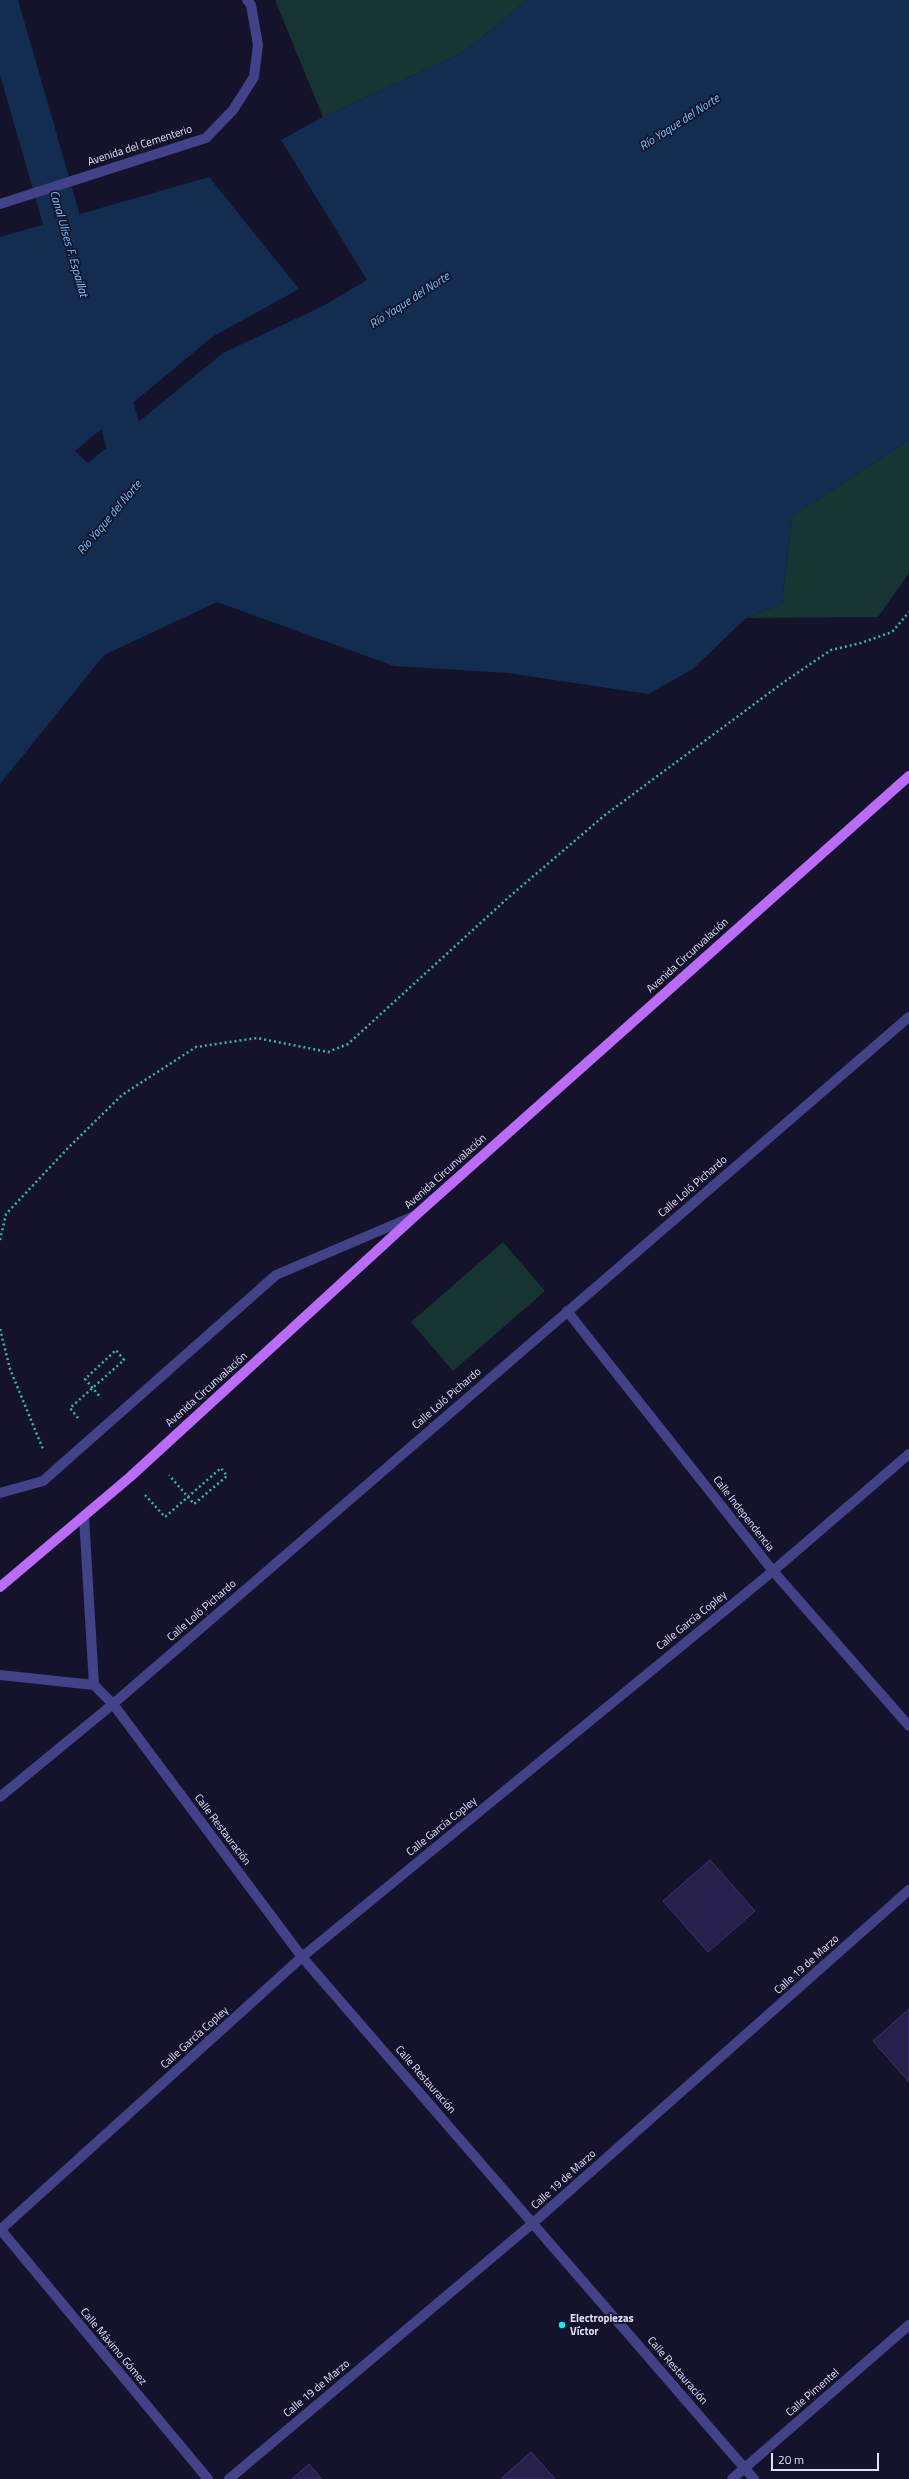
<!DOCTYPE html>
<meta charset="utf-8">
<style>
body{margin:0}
#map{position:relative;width:909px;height:2479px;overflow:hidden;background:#15132b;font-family:"Titillium Web",sans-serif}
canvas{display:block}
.scale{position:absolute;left:771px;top:2453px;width:108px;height:18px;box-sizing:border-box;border:2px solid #e0defd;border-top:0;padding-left:5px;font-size:12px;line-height:14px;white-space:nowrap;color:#e0defd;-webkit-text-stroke:3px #15132b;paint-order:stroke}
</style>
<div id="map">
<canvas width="909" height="2479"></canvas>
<div class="scale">20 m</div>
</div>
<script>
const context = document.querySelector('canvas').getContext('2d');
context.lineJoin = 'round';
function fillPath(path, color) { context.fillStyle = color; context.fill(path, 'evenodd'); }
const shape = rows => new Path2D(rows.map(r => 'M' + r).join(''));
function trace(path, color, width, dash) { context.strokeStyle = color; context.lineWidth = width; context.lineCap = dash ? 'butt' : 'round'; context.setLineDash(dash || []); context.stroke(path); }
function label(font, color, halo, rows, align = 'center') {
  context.font = font + ' "Titillium Web",sans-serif'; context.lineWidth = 3.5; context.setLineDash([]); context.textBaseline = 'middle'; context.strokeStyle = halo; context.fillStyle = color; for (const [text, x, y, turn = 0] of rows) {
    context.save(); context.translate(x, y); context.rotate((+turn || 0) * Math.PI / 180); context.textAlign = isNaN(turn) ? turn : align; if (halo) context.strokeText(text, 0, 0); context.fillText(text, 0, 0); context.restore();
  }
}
const green = shape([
 [275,0,527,0,464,52,323,117],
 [909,440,909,573,878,617,746,618,782,604,792,516],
 [503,1242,545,1291,453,1371,411,1322]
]);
const water = shape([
 [527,0,909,0,909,440,792,516,782,604,746,618,693,669,648,694,508,673,394,666,217,602,104,655,0,784,0,237,209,177,299,289,212,337,75,451,88,463,223,353,323,306,367,280,281,140,323,117,464,52]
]);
const canal = shape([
 [0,6,76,270],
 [103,365,136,482]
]);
const building = shape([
 [710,1860,755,1911,708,1952,663,1901,710,1860],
 [909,2009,909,2082,873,2041,909,2009],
 [531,2452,555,2479,503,2479,502,2478,531,2452],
 [309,2464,322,2479,292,2479,309,2464]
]);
const path = shape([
 [0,1240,6,1214,69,1147,122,1095,196,1047,257,1038,328,1052,348,1044,509,897,605,815,784,682,831,650,861,643,892,632,909,612],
 [0,1329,10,1369,43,1449],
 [78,1418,70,1408,124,1360,116,1350,85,1379,101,1398],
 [145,1495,165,1517,221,1468,227,1476,194,1504,169,1475]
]);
const minor = shape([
 [0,204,206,138,233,110,254,77,258,45,251,5,247,0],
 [567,1311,773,1571,909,1726],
 [0,1493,43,1481,276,1275,414,1216],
 [84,1517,94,1685],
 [0,1675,94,1685,113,1704,302,1957,754,2479],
 [0,1797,113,1704,909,1017],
 [0,2229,208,2479],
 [0,2230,302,1957,773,1571,909,1454],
 [229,2479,533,2223,909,1890],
 [732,2479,909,2325]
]);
const major = shape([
 [0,1587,130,1477,416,1215,909,776]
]);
const markers = [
 [562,2325,4,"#15ebf2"]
];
const streetNames = [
 ["Avenida del Cementerio",140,146,-18],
 ["Avenida Circunvalación",688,956,-42],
 ["Avenida Circunvalación",446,1172,-42],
 ["Calle Loló Pichardo",693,1187,-41],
 ["Avenida Circunvalación",207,1390,-42],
 ["Calle Loló Pichardo",447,1399,-41],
 ["Calle Independencia",743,1514,52],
 ["Calle Loló Pichardo",202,1611,-41],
 ["Calle García Copley",692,1621,-39],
 ["Calle García Copley",442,1827,-39],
 ["Calle Restauración",222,1830,53],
 ["Calle 19 de Marzo",807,1965,-42],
 ["Calle García Copley",195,2038,-42],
 ["Calle Restauración",425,2080,49],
 ["Calle 19 de Marzo",564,2180,-42],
 ["Calle Máximo Gómez",113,2347,50],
 ["Calle Restauración",677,2371,49],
 ["Calle 19 de Marzo",317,2389,-40],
 ["Calle Pimentel",813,2393,-41]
];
const poiNames = [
 ["Electropiezas",570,2319],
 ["Víctor",570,2332]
];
const waterNames = [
 ["Río Yaque del Norte",680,123,-33],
 ["Canal Ulises F. Espaillat",68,244,74],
 ["Río Yaque del Norte",410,301,-33],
 ["Río Yaque del Norte",110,518,-50]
];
fillPath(green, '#163431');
fillPath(water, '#122d4f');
trace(canal, '#122d4f', 38);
fillPath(building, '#26204b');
trace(building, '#3c3375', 1);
trace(path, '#38b7a7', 2.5, [2, 3]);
trace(minor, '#414287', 10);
trace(major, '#ba6bf7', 10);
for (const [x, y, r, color] of markers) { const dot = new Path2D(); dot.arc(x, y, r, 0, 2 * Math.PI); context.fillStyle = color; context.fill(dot); trace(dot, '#15132b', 1.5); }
label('11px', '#e0defd', '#15132b', streetNames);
label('bold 11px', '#e0defd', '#15132b', poiNames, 'left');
label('italic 12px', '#72c2f7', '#15132b', waterNames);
</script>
